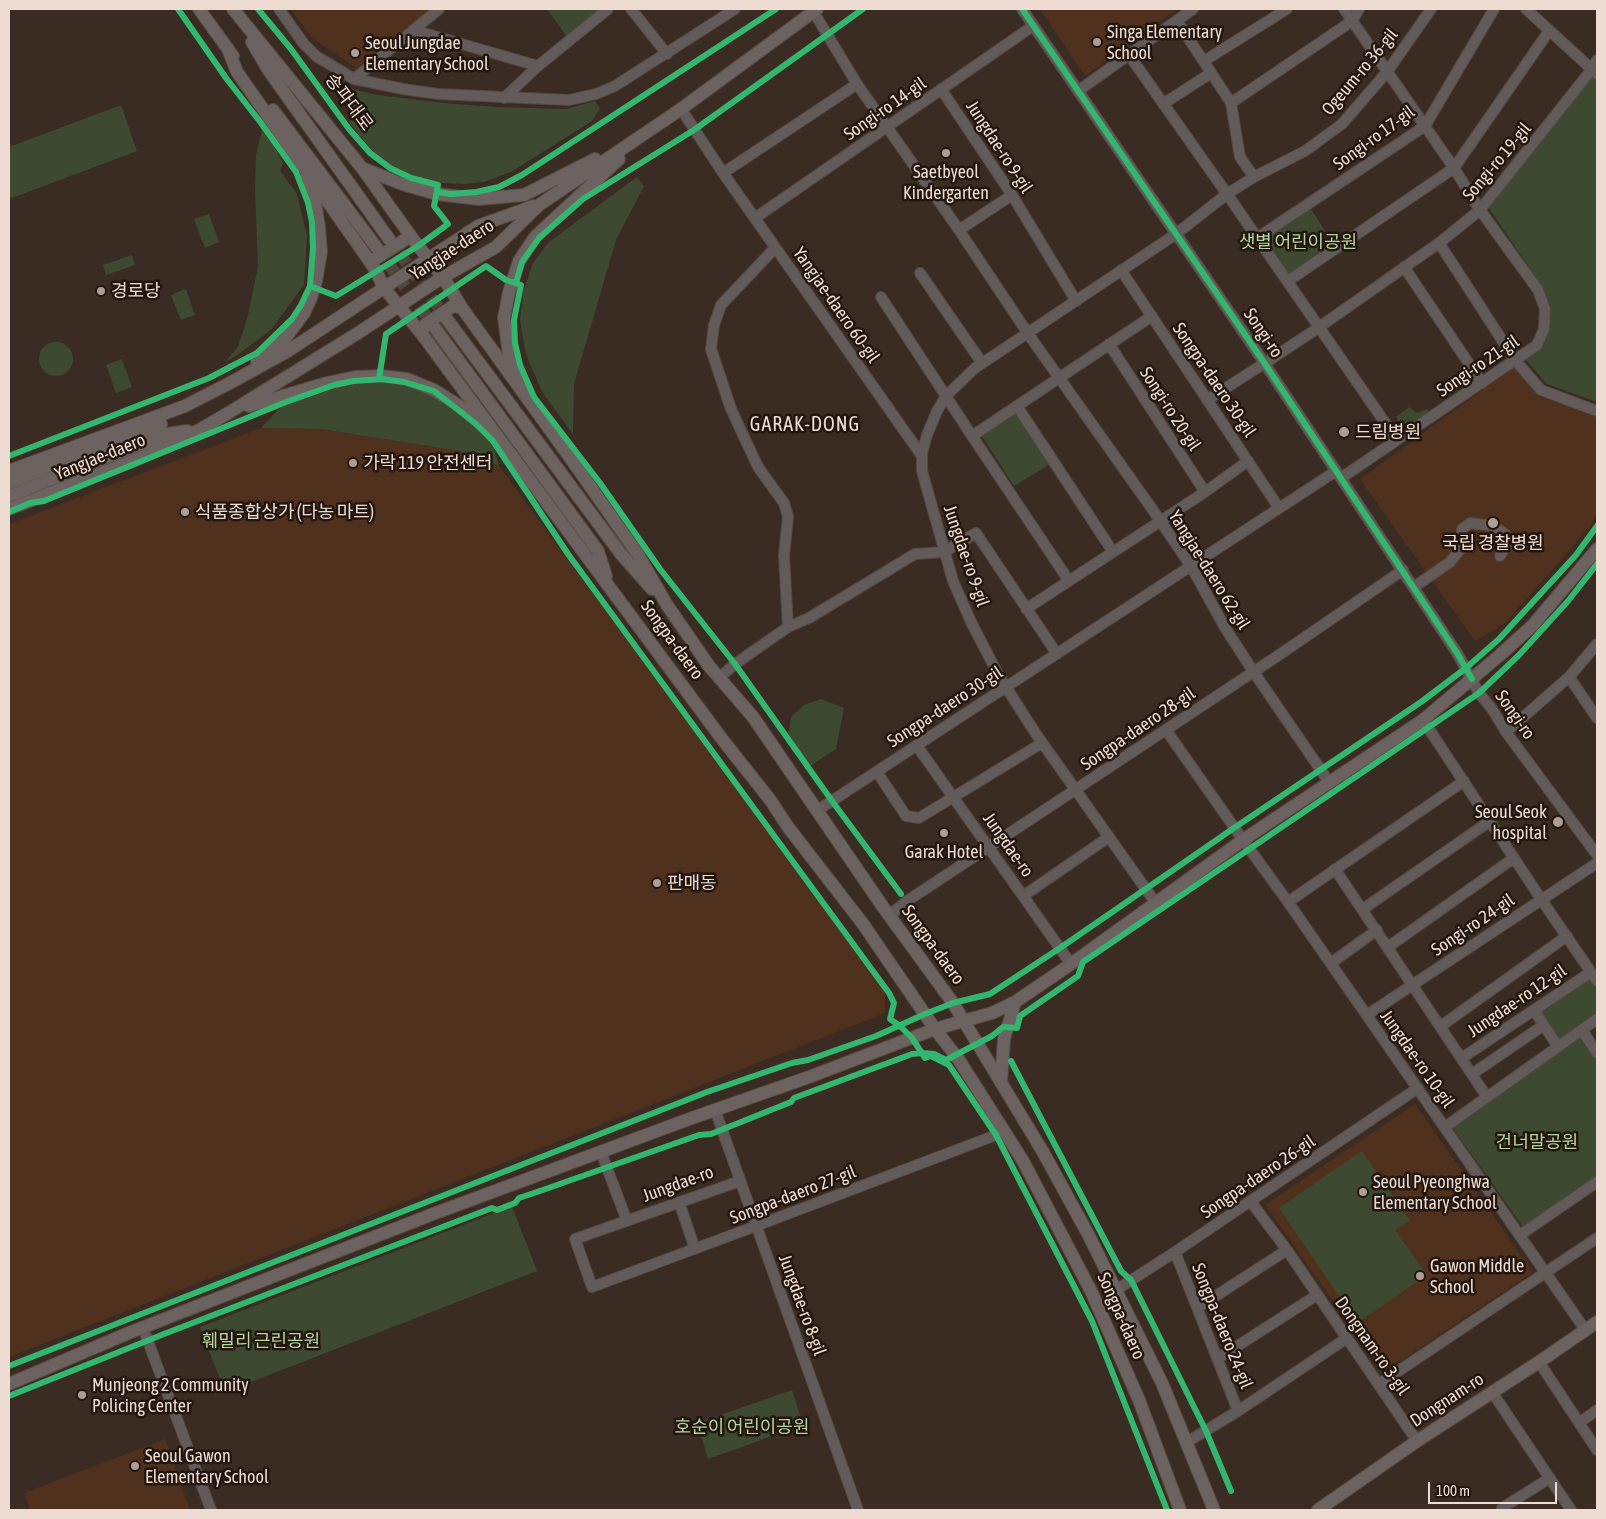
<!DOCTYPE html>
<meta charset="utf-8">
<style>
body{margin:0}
#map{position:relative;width:1606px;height:1519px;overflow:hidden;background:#3a2c23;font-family:"Asap Condensed",sans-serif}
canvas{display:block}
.frame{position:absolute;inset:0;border:10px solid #eedcd2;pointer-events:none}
.scale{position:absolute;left:1428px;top:1482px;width:129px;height:22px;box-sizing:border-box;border:2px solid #eedcd2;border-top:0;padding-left:6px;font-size:15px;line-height:18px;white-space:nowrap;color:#eedcd2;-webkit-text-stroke:4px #22160e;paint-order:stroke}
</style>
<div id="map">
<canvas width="1606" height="1519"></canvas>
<div class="frame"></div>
<div class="scale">100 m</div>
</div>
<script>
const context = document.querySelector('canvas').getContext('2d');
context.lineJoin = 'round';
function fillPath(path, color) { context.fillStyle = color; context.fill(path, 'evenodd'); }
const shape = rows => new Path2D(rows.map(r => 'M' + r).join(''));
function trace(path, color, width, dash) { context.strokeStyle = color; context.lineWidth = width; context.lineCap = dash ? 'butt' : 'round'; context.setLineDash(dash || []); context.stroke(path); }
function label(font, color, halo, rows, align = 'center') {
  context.font = font + ' "Asap Condensed","Noto Sans KR",sans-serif'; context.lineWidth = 5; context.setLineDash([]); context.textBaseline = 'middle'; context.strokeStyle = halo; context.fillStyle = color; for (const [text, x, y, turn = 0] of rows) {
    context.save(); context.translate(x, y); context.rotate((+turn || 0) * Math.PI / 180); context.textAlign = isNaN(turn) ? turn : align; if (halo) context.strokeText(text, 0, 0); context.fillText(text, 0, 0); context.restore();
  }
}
const built = shape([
 [291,9,431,9,356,68,311,37],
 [1040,9,1177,9,1085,76],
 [1514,367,1539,397,1597,414,1597,514,1590,527,1506,622,1475,641,1360,479],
 [261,428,320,429,460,451,499,466,585,583,714,752,885,990,885,1013,9,1357,9,524],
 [1415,1104,1533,1272,1384,1372,1265,1205],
 [165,1439,190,1510,30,1510,24,1493]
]);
const green = shape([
 [547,9,603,9,568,38],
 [1593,75,1597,79,1597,402,1547,384,1525,359,1543,347,1549,329,1551,307,1542,286,1488,207],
 [348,88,378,95,444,103,497,107,566,109,595,101,600,108,592,121,511,172,484,182,464,184,443,183,413,176,394,167,374,152,350,124],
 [121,105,137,151,9,199,9,147],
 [263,126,283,163,280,171,297,194,307,236,304,285,271,330,236,356,225,362,238,347,247,319,258,267,255,188,256,155],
 [637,177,644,186,616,240,574,384,573,434,542,392,526,354,520,320,523,292,533,263,549,242],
 [1309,206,1334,245,1289,276,1263,238],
 [209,214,219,242,205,248,194,219],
 [132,255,135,265,106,275,103,265],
 [186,289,195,315,181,320,171,295],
 '39 359a17 17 0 1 1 34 0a17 17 0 1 1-34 0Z',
 [122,359,132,387,116,393,106,365],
 [366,380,399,382,431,392,466,418,492,442,499,466,460,451,320,429,261,428,282,406,333,386],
 [1409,407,1417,413,1427,409,1430,414,1403,429,1396,417],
 [1016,409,1052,463,1014,486,980,433],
 [821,699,844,708,836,749,810,766,788,734,791,717,804,705],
 [1591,974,1597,984,1597,1015,1558,1041,1538,1010],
 [1581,1033,1597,1058,1597,1177,1523,1227,1452,1127],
 [1362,1151,1410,1221,1395,1230,1427,1275,1357,1323,1279,1208],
 [512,1206,537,1271,225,1392,200,1327],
 [792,1390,803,1425,708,1459,697,1423]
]);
const majorTunnel = shape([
 [389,239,446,318],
 [377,248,435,328]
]);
const minor = shape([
 [279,9,304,44,316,56,354,79,403,89,438,94,569,100,596,94,615,86,735,9],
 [631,9,667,54],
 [1022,9,1261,358,1457,653,1479,693,1492,709,1506,732,1597,855],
 [1526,9,1597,74],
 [813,11,857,84,959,230,1031,338,1150,506,1191,566,1224,626,1253,671,1329,782],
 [1177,21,1231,103,1240,157,1254,177],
 [413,30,538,66],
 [1129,55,1227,194,1397,440],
 [1204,61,1287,9],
 [354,79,439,9],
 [941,89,1012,195,1076,301],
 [1078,91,1193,9],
 [504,98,538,66,608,9],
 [1231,103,1352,21,1359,9],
 [1163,104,1211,73],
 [681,109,723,173,922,456],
 [723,173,857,84],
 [755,218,1033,26],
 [959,230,1012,195],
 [1257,238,1425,126,1494,9],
 [1439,243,1515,360,1541,390,1597,411],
 [775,248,721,305,714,325,711,349,731,409,758,467,784,503,788,517,784,555,788,627],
 [1404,267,1482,383],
 [1121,270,1279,508],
 [920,273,982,363],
 [1288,281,1454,168,1549,31],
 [881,297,972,436,1069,581],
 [1109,344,1205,492],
 [1207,400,1265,363,1318,328,1439,243,1480,210,1592,69,1597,60],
 [1017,406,1113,552],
 [972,436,1152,316],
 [1341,478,1537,345,1544,329,1545,309,1538,290,1480,210,1454,168,1344,9],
 [1414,587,1450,562,1462,547,1462,529,1470,523,1493,526,1505,534,1506,546,1500,556],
 [1026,609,1205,492,1248,461],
 [720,677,735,664,788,627,809,618,915,554,944,552,976,533,1057,654],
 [1569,677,1597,718],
 [1423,720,1541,899,1597,981],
 [1166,730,1243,840,1288,902,1586,1331],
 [1506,732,1569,677,1597,644],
 [917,746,1071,964],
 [877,772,906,816,919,818,1042,743],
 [818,810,1336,471],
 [1335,869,1487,1097],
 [1023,896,1109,837],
 [1155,902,1036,734,999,676,972,624,953,581,922,471,922,453,927,435,937,411,946,396,975,368,1176,234,1227,194,1254,177,1305,151,1342,124,1387,72,1431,9],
 [1288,902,1464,781],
 [1363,909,1490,821],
 [890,915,907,901,1282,653,1403,570],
 [1388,947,1514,858],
 [1331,963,1377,930],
 [1534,1010,1558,1047],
 [1367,1015,1597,863],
 [1441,1026,1567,936],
 [1582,1030,1597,1053],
 [1462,1058,1591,972],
 [1472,1074,1544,1025],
 [715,1110,858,1510],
 [1445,1127,1597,1019],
 [601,1152,627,1221],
 [740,1181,575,1239,592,1287,756,1226,1004,1132],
 [679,1202,695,1249],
 [1251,1202,1287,1250,1417,1441],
 [1520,1235,1597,1182],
 [1175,1252,1238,1411],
 [1116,1290,1175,1252,1418,1088],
 [1197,1308,1287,1250],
 [143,1328,211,1510],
 [1217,1359,1317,1295],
 [1539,1362,1597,1450],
 [1379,1384,1597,1238],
 [1492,1392,1571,1510],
 [1579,1423,1597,1410],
 [1187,1442,1238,1411,1347,1338],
 [1504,1510,1502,1508,1550,1478]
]);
const major = shape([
 [199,9,233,56],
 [233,9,362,168,415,242,443,277,462,308,571,459,637,553,667,605,709,666,753,717,883,907,953,1003,1043,1152,1088,1234,1162,1383,1214,1510],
 [252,42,269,71,389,239],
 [228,49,237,72,375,269,384,288,421,333,722,739,771,801,788,827,863,924,935,1029,959,1060,1023,1161,1091,1291,1139,1400,1180,1510],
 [273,110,377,248],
 [362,168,402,184,437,194,479,199,524,195,595,159],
 [369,260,375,259,403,241,410,235],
 [446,318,621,554,652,589],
 [435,328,598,551,606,576],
 [421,333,426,324,453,306,462,308],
 [257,361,284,340,304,313,311,298,316,281,321,252,319,227,315,203,305,179],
 [522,382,509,355,504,318,509,292,519,261,535,237,619,159],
 [249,406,327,383,355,377,382,376,407,379,434,390,461,407,485,427],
 [9,471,185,406,228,384,288,351,478,226,534,206],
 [9,483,161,424],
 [9,496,167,434,187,431],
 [9,509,140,458,201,429,230,412,358,333,443,277,496,247,539,205,681,109,817,9],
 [1001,1083,1004,1039,1015,1002],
 [9,1384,131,1332,433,1214,692,1118,809,1077,935,1029,992,1013,1015,1002,1071,964,1243,840,1423,720,1500,655,1533,625,1597,549],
 [1318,1510,1417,1441,1539,1362,1597,1322]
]);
const cycleway = shape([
 [258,9,291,49,349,129,370,153,390,168,411,178,438,185,434,206,448,224,418,246,336,296,310,286],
 [1022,9,1261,358,1457,653,1472,679],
 [438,192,451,194,476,192,499,187,522,175,776,9],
 [516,283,522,262,539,238,583,199,694,130,863,9],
 [379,379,386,334,486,266,506,280,521,285,514,320,515,343,520,365,534,397,600,483,660,569,735,664,832,801,901,894],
 [9,456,209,378,257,353,292,319,301,305,310,286,313,248,312,222,308,203,296,172,261,123,226,78,178,9],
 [9,512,30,503,44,501,286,402,334,385,353,381,382,379,404,382,434,391,476,424,493,441,568,554,889,993,894,1003,890,1019,900,1026,912,1038,925,1058,931,1056,949,1065,996,1135,1092,1321,1167,1510],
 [1011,1061,1121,1271,1131,1280,1206,1431,1231,1491],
 [9,1366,707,1092,792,1063,808,1060,876,1036,925,1014,953,1003,990,994,1060,948,1234,828,1421,702,1466,668,1499,639,1576,555,1597,526],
 [9,1396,164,1334,492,1208,497,1210,515,1203,519,1198,537,1192,699,1135,711,1134,791,1102,794,1098,912,1054,922,1053,934,1054,946,1060,992,1036,1003,1027,1017,1028,1020,1016,1078,976,1083,962,1479,693,1519,655,1568,601,1597,564]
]);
const markers = [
 [1097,42,5,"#af9e95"],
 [355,53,5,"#af9e95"],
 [946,153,5,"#af9e95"],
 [101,291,5,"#af9e95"],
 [1344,432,6,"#af9e95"],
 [353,463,5,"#af9e95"],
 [185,512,5,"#af9e95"],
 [1493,523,6,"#af9e95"],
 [1558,822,6,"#af9e95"],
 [944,833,5,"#af9e95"],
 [657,883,5,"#af9e95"],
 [1363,1192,5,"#af9e95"],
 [1420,1276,5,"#af9e95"],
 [82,1395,5,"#af9e95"],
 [135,1466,5,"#af9e95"]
];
const poiNames = [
 ["Singa Elementary",1107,32],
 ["School",1107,53],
 ["Seoul Jungdae",365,43],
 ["Elementary School",365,64],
 ["Saetbyeol",946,172,"center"],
 ["Kindergarten",946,193,"center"],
 ["경로당",111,291],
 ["드림병원",1355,432],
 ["가락 119 안전센터",363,463],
 ["식품종합상가 (다농 마트)",195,512],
 ["국립 경찰병원",1493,543,"center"],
 ["Seoul Seok",1547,812,"right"],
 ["hospital",1547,833,"right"],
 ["Garak Hotel",944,852,"center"],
 ["판매동",667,883],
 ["Seoul Pyeonghwa",1373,1182],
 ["Elementary School",1373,1203],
 ["Gawon Middle",1430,1266],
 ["School",1430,1287],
 ["Munjeong 2 Community",92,1385],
 ["Policing Center",92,1406],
 ["Seoul Gawon",145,1456],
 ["Elementary School",145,1477]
];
const streetNames = [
 ["Ogeum-ro 36-gil",1360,72,-50],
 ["송파대로",349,102,53],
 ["Songi-ro 14-gil",885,109,-35],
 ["Songi-ro 17-gil",1374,138,-36],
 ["Jungdae-ro 9-gil",999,147,57],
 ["Songi-ro 19-gil",1497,162,-50],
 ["Yangjae-daero",452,250,-33],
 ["Yangjae-daero 60-gil",836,305,55],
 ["Songi-ro",1263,333,56],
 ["Songi-ro 21-gil",1478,366,-34],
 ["Songpa-daero 30-gil",1214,380,56],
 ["Songi-ro 20-gil",1170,409,57],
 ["Yangjae-daero",100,457,-22],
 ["Jungdae-ro 9-gil",966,556,71],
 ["Yangjae-daero 62-gil",1209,570,58],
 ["Songpa-daero",672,640,54],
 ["Songpa-daero 30-gil",945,707,-33],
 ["Songi-ro",1515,715,55],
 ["Songpa-daero 28-gil",1138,729,-34],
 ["Jungdae-ro",1008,845,55],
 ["Songi-ro 24-gil",1473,925,-34],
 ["Songpa-daero",933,945,54],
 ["Jungdae-ro 12-gil",1517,1001,-34],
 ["Jungdae-ro 10-gil",1417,1059,55],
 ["Songpa-daero 26-gil",1258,1177,-34],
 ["Jungdae-ro",678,1184,-20],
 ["Songpa-daero 27-gil",793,1195,-21],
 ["Jungdae-ro 8-gil",802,1305,70],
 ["Songpa-daero",1121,1316,66],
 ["Songpa-daero 24-gil",1222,1326,68],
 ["Dongnam-ro 3-gil",1372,1346,55],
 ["Dongnam-ro",1447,1400,-33]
];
const parkNames = [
 ["샛별 어린이공원",1298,242],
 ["건너말공원",1537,1142],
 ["훼밀리 근린공원",261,1341],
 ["호순이 어린이공원",742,1427]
];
const quarterNames = [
 ["GARAK-DONG",805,425]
];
fillPath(built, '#50311e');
fillPath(green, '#3d4931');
trace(majorTunnel, '#55463d', 12, [12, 6]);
trace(minor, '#554941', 12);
trace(major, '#554941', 14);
trace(minor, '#625b5a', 10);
trace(major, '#6c625f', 12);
trace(cycleway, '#33b770', 6);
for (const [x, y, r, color] of markers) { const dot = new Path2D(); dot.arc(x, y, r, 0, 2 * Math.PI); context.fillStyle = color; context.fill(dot); trace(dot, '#22160e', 2); }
label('18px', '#eedcd2', '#22160e', poiNames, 'left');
label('18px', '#eedcd2', '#22160e', streetNames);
label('18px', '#b3d4a1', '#22160e', parkNames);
context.letterSpacing = '1px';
label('20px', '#eedcd2', '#22160e', quarterNames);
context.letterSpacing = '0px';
</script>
